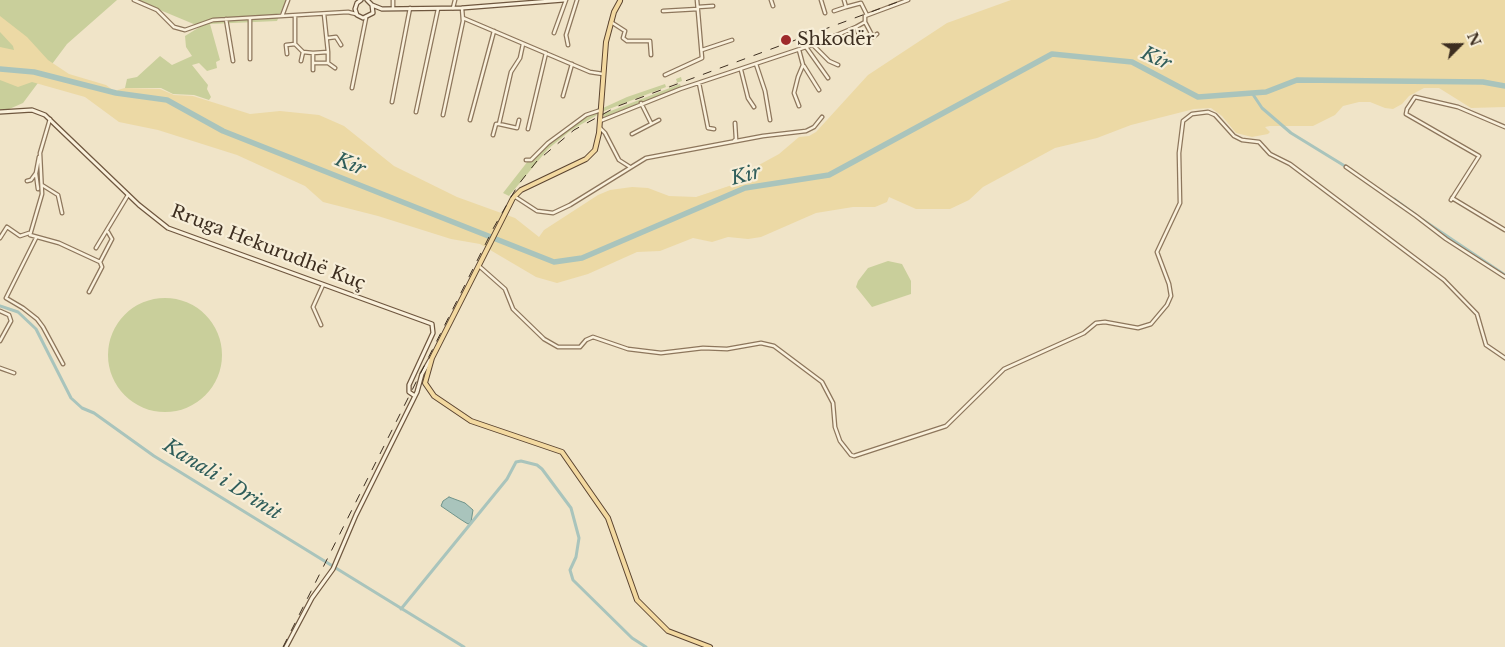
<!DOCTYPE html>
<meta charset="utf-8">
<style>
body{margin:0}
#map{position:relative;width:1505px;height:647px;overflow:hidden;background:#f0e4c8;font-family:"Libre Baskerville",serif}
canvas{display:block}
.north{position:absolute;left:1435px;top:20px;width:50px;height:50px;-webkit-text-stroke:4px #f7eed8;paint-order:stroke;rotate:67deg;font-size:14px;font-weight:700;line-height:20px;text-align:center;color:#3d2e20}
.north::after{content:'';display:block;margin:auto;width:18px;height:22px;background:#3d2e20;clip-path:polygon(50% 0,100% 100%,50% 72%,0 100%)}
</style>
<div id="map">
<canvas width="1505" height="647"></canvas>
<div class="north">N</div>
</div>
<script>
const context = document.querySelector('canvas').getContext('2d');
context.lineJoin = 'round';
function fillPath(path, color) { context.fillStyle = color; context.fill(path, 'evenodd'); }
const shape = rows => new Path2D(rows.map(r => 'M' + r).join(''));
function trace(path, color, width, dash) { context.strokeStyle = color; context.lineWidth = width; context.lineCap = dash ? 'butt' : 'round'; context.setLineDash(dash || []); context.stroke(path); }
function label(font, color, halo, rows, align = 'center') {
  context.font = font + ' "Libre Baskerville",serif'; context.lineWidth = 4.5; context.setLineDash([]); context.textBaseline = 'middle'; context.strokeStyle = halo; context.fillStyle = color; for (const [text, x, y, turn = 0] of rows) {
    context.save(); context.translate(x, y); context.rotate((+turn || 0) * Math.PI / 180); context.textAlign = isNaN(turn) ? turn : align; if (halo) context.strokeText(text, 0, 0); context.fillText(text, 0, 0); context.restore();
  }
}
const green = shape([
 [0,0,117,0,67,44,23,103,0,113],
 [136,0,286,0,277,21,210,24,220,60,216,62,217,68,207,71,199,63,192,65,208,85,207,89,211,97,209,100,194,95,173,94,161,88,125,88,127,79,137,77,160,56,172,65,192,56,186,47,185,36,203,25,196,25],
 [681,77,682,81,679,82,604,111,603,108,627,97,665,84,666,87,670,86,677,82,676,79],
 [680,84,681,87,604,117,603,114],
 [598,111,597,115,570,131,548,149,509,196,503,193,528,161,532,161,550,142,587,115],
 [888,261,902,264,911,281,911,294,872,307,856,287,858,281,868,268],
 '108 355a57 57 0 1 1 114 0a57 57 0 1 1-114 0Z'
]);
const sand = shape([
 [1011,0,1505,0,1505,107,1471,108,1439,88,1424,88,1409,96,1402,104,1393,109,1385,108,1370,102,1359,102,1343,106,1335,115,1313,126,1270,126,1265,127,1270,132,1268,134,1252,137,1236,133,1222,116,1211,108,1194,109,1131,125,1097,138,1055,148,983,187,969,200,950,209,916,209,889,197,887,202,875,207,853,207,816,213,761,237,748,239,728,237,712,242,693,238,660,251,637,252,588,274,557,283,536,277,480,244,451,239,378,216,323,202,305,186,237,155,158,130,119,122,85,97,32,82,18,87,0,80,0,47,14,50,13,46,0,32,0,16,27,37,48,60,69,74,106,85,114,91,125,88,160,89,174,95,193,96,250,114,280,111,319,115,344,126,394,166,457,197,515,218,539,237,544,230,598,195,610,190,632,187,648,188,669,196,696,197,738,183,757,166,779,154,799,137,809,136,816,132,868,75,947,23]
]);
const water = shape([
 [449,497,465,503,473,510,471,522,468,524,460,519,441,506,443,501,449,497]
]);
const canal = shape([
 [1252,93,1262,108,1291,133,1348,168],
 [1394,199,1416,215],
 [1423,220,1505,275],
 [0,306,18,312,36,329,71,398,82,408,94,413,154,456,464,647],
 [401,609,507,479,516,462,521,461,537,465,542,469,571,508,579,538,576,557,570,570,573,580,632,638,646,647]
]);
const river = shape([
 [0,69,34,72,116,93,167,100,223,131,554,262,582,258,745,188,829,175,1052,54,1132,62,1198,97,1266,92,1297,80,1483,82,1505,86]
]);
const street = shape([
 [134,0,157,10,174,27,185,30,213,20,348,12,356,14],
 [393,0,393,8],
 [771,0,773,6],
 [821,0,825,13],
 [698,7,713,6],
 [846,7,861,3,867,15],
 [453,8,455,0],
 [663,11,698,9],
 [834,11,846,7,844,0],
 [282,16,288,0],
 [295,16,295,44,303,52,313,53,328,52,324,14],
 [463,18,590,72,603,74],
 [226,19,233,61],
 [611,22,625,31,623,38,627,41,650,41,651,55],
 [865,22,873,37,877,34],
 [856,27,862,42],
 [554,33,566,0],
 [328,38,336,37,341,45],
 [568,45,566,35,577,0],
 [813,45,829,61,838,65],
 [806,47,828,78],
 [702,50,732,40],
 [287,54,286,45,295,44],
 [250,59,250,18],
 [301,61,303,52],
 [313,63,328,63,328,52],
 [328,63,335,68],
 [756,64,765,91,770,120],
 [804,66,819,90],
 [313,70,313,53],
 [741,70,748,98,754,107],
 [665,75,702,58,697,0],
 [699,83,708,128,714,129],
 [352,88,366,18],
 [563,96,572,64],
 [392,102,410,8],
 [641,103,651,123],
 [799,106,794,93,798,77,803,65,799,50],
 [416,112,438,9],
 [443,115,463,21,462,8],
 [50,119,40,153,42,194,30,235,59,243,100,262],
 [470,120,494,31],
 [600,121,680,89,815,44,856,27,865,22,865,16,908,0],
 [499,124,517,128,519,120],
 [600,128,605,133,619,160,630,167],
 [528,129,546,53],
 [632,134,659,120],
 [493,135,496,124,499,124,511,72,520,58,523,44],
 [734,141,736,139,735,123],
 [526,160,531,160,548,143,586,115,601,110],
 [1346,167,1416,216,1446,239,1505,277],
 [36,174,38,189],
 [27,181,31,180,36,173,39,157],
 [42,185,58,195,62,213],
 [514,196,537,211,553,213,570,205,646,158,763,136,806,131,814,127,822,117],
 [1452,198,1505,230],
 [1451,200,1479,156,1406,114,1407,109,1415,97,1458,107,1505,127],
 [0,238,7,227,20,236,29,233],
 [36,238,6,298,23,308,37,319,43,327,63,364],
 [96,248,128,195],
 [479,266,505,289,513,309,544,339,558,347,580,347,586,340,593,337,628,349,661,353,703,348,727,349,761,343,774,346,822,382,833,403,835,427,840,441,851,455,854,456,946,426,1004,369,1084,333,1096,323,1105,322,1138,328,1151,324,1167,305,1171,296,1169,284,1157,252,1180,203,1179,153,1183,121,1192,114,1208,112,1215,115,1234,136,1242,140,1259,142,1270,154,1290,164,1444,280,1477,314,1486,345,1505,358],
 [89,292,102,267,100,262,112,239,108,232],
 [0,311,9,315,11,321,0,341],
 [321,325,313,307,323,285],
 [0,368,14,373]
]);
const secondary = shape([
 [361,0,357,3,355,9,357,15,363,18,373,13,372,5,367,0],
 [372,5,382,9,462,8,564,0],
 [0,112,32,110,45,115,139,205,168,228,432,324,433,333,409,385,409,392,415,396],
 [286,647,312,598,333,569,356,515,417,392,422,374,430,360]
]);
const primary = shape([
 [620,1,614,12,606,42,599,133,595,150,586,159,521,190,513,198,432,358,425,383,434,396,471,421,562,452,608,518,637,600,668,631,710,647]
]);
const rail = shape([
 [283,647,494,227,518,185,537,161,574,130,618,106,903,0]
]);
const markers = [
 [786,40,6,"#9e2a2b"]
];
const poiNames = [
 ["Shkodër",797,40]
];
const streetNames = [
 ["Rruga Hekurudhë Kuç",268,248,21]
];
const waterNames = [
 ["Kir",1156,59,25],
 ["Kir",350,165,22],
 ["Kir",746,176,-15],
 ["Kanali i Drinit",222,480,32]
];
fillPath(green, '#c9cf9b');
fillPath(sand, '#ecd9a5');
fillPath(water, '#a9c4bc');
trace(water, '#6f938a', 1);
trace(canal, '#a9c4bc', 3);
trace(river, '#a9c4bc', 5.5);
trace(street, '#8d765c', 5);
trace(secondary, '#6f573f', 5.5);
trace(primary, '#5b4430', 6);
trace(street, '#faf1dc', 2.5);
trace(secondary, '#faf1dc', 3);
trace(primary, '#f3d9a0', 4);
trace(rail, '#3d2e20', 1, [9, 9]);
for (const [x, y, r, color] of markers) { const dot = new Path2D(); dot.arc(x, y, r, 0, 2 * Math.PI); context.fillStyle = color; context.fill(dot); trace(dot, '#f7eed8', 2); }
label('18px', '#3d2e20', '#f7eed8', poiNames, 'left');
label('18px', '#3d2e20', '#f7eed8', streetNames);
label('italic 19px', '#2f5d5a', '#f7eed8', waterNames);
</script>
